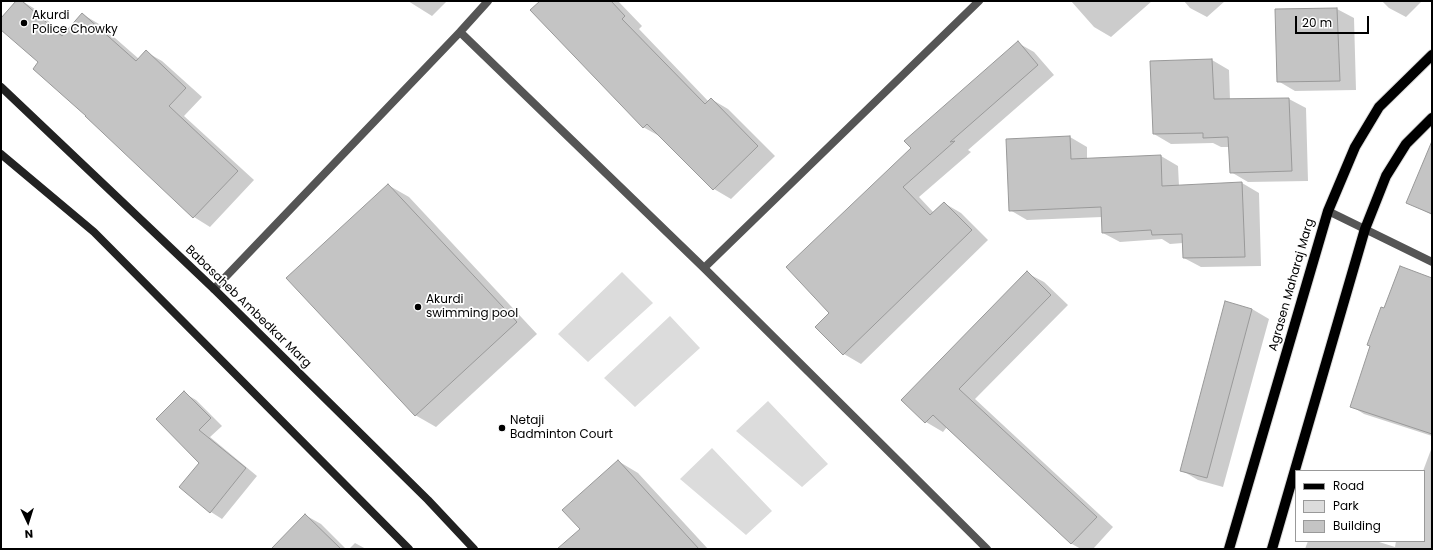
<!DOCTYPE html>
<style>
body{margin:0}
#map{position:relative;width:1433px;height:550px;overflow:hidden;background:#fff;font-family:Poppins,sans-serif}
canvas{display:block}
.frame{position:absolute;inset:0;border:2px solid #000;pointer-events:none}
.legend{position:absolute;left:1295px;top:470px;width:130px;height:72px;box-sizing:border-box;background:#fff;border:1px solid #999;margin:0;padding:5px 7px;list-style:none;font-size:12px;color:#000}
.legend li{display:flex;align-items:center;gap:8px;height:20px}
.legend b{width:20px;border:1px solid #999}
.north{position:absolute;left:8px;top:502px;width:40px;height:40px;-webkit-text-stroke:3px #fff;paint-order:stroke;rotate:176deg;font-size:11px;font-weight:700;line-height:16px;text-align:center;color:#000}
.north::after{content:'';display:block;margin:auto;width:14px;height:18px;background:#000;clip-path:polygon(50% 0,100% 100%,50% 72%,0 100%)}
.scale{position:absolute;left:1295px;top:16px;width:74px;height:18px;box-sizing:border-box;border:2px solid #000;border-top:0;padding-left:5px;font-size:12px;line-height:14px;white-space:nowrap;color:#000;-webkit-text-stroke:3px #fff;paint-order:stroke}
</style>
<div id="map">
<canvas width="1433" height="550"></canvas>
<div class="frame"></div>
<ul class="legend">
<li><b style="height:5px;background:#000"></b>Road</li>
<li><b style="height:11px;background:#dcdcdc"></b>Park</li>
<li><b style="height:11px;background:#c4c4c4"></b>Building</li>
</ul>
<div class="north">N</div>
<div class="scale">20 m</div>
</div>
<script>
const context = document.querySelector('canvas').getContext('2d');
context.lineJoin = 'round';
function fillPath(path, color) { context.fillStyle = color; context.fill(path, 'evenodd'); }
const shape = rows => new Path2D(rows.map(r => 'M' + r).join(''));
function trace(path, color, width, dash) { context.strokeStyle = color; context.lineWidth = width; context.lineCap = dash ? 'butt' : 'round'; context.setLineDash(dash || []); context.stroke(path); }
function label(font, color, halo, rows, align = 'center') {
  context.font = font + ' Poppins,sans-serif'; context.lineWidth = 3.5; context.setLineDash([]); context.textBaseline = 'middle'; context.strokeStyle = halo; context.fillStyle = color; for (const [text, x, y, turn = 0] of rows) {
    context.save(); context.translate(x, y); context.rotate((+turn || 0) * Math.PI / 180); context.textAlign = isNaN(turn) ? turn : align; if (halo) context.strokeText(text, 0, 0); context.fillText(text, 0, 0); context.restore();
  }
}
const green = shape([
 [622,272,653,303,588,362,558,334],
 [670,316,700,348,635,407,604,378],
 [768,401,828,464,802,487,736,431],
 [712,448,772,511,746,535,680,479]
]);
const shadow = shape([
 [18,1,22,1,35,9,64,35,82,14,99,24,139,59,146,52,162,61,202,97,184,116,254,180,210,227,194,217,86,116,87,116,40,62,1,28,1,20],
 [408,1,447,1,432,16],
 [541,1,618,1,642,26,639,29,709,102,711,99,728,109,775,156,731,199,714,189,661,137,643,127],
 [1071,1,1152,1,1111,37,1094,27],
 [1184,1,1225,1,1207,17,1190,8],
 [1382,1,1422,1,1406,17,1389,8],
 [1337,9,1354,18,1356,90,1295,91,1278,81],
 [1018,43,1034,52,1054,75,968,150,971,152,919,197,934,213,944,203,961,213,988,240,861,364,844,354,817,327,831,313,912,148],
 [1212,60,1229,70,1230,100,1289,99,1306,108,1308,181,1248,182,1231,172,1230,147,1221,147,1213,143,1171,144,1154,134],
 [1070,137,1087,147,1087,159,1161,156,1178,166,1179,186,1242,183,1259,193,1261,266,1201,267,1184,258,1183,243,1170,244,1162,239,1120,242,1103,233,1102,217,1027,220,1010,210],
 [1432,154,1432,215,1407,202],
 [388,185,409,197,537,334,436,427,415,415],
 [1027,273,1044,282,1068,305,975,399,1113,527,1093,549,1081,549,1072,544,947,427,943,432,926,422,902,400],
 [1432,279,1432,436,1364,414,1351,406,1385,309],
 [1252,309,1269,319,1223,487,1198,480,1181,470],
 [184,393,196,400,222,426,210,437,257,476,222,519,211,512],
 [1432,447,1432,549,1305,549,1308,541,1376,541,1395,547,1396,541,1424,541,1423,471],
 [618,461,638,473,708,549,577,549,581,529],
 [305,515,321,524,346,549,273,549],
 [355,543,366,549,349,549]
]);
const building = shape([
 [16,1,22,1,62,36,82,13,136,61,146,50,186,88,169,106,238,171,193,218,85,116,86,116,33,69,38,62,1,30,1,18,16,1],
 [540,1,611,1,625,16,622,19,705,104,711,98,758,146,713,190,647,124,643,128,530,10,540,1],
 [1337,8,1340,81,1277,82,1275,9,1337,8],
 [1018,41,1038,65,950,142,955,141,903,187,930,215,944,202,972,230,843,355,815,327,829,313,786,267,911,148,904,141,1018,41],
 [1212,59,1214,99,1289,98,1292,171,1230,173,1228,137,1203,138,1203,133,1153,134,1150,61,1212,59],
 [1070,136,1071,159,1161,155,1162,186,1242,182,1245,257,1183,258,1182,234,1152,235,1151,230,1102,233,1101,207,1009,211,1006,139,1070,136],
 [1432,141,1432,214,1406,203,1432,141],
 [388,184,517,322,415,416,286,278,388,184],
 [1400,266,1432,278,1432,434,1350,407,1370,346,1367,345,1381,307,1384,308,1400,266],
 [1027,271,1051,295,959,389,1097,517,1071,544,933,415,925,423,901,400,1027,271],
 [1225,301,1252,309,1207,478,1180,471,1225,301],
 [184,391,211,418,199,430,246,468,210,513,179,487,199,463,156,419,184,391],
 [618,460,699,549,557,549,580,529,562,510,618,460],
 [305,514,341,549,271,549,305,514]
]);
const street = shape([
 [460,32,704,268,987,549],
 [1328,211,1432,262],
 [704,268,979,1],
 [214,289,460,32,488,1]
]);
const secondary = shape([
 [1,87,214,289,428,500,474,549],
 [1,154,94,232,409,549]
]);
const primary = shape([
 [1229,549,1328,211,1355,147,1379,107,1432,55],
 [1272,549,1365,229,1386,176,1406,144,1432,118]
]);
const markers = [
 [24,23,4,"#000"],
 [418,307,4,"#000"],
 [502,428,4,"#000"]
];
const poiNames = [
 ["Akurdi",32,16],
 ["Police Chowky",32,30],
 ["Akurdi",426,300],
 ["swimming pool",426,314],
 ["Netaji",510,421],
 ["Badminton Court",510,435]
];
const streetNames = [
 ["Agrasen Maharaj Marg",1292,285,-74],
 ["Babasaheb Ambedkar Marg",248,307,44]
];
fillPath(green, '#dcdcdc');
fillPath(shadow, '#0003');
fillPath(building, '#c4c4c4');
trace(building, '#999', 1);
trace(primary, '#dbdbdb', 12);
trace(street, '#555', 8);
trace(secondary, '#222', 8);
trace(primary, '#000', 10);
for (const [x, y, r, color] of markers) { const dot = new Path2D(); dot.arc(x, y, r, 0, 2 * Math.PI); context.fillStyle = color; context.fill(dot); trace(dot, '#fff', 1.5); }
label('12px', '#000', '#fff', poiNames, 'left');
label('12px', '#000', '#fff', streetNames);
</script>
